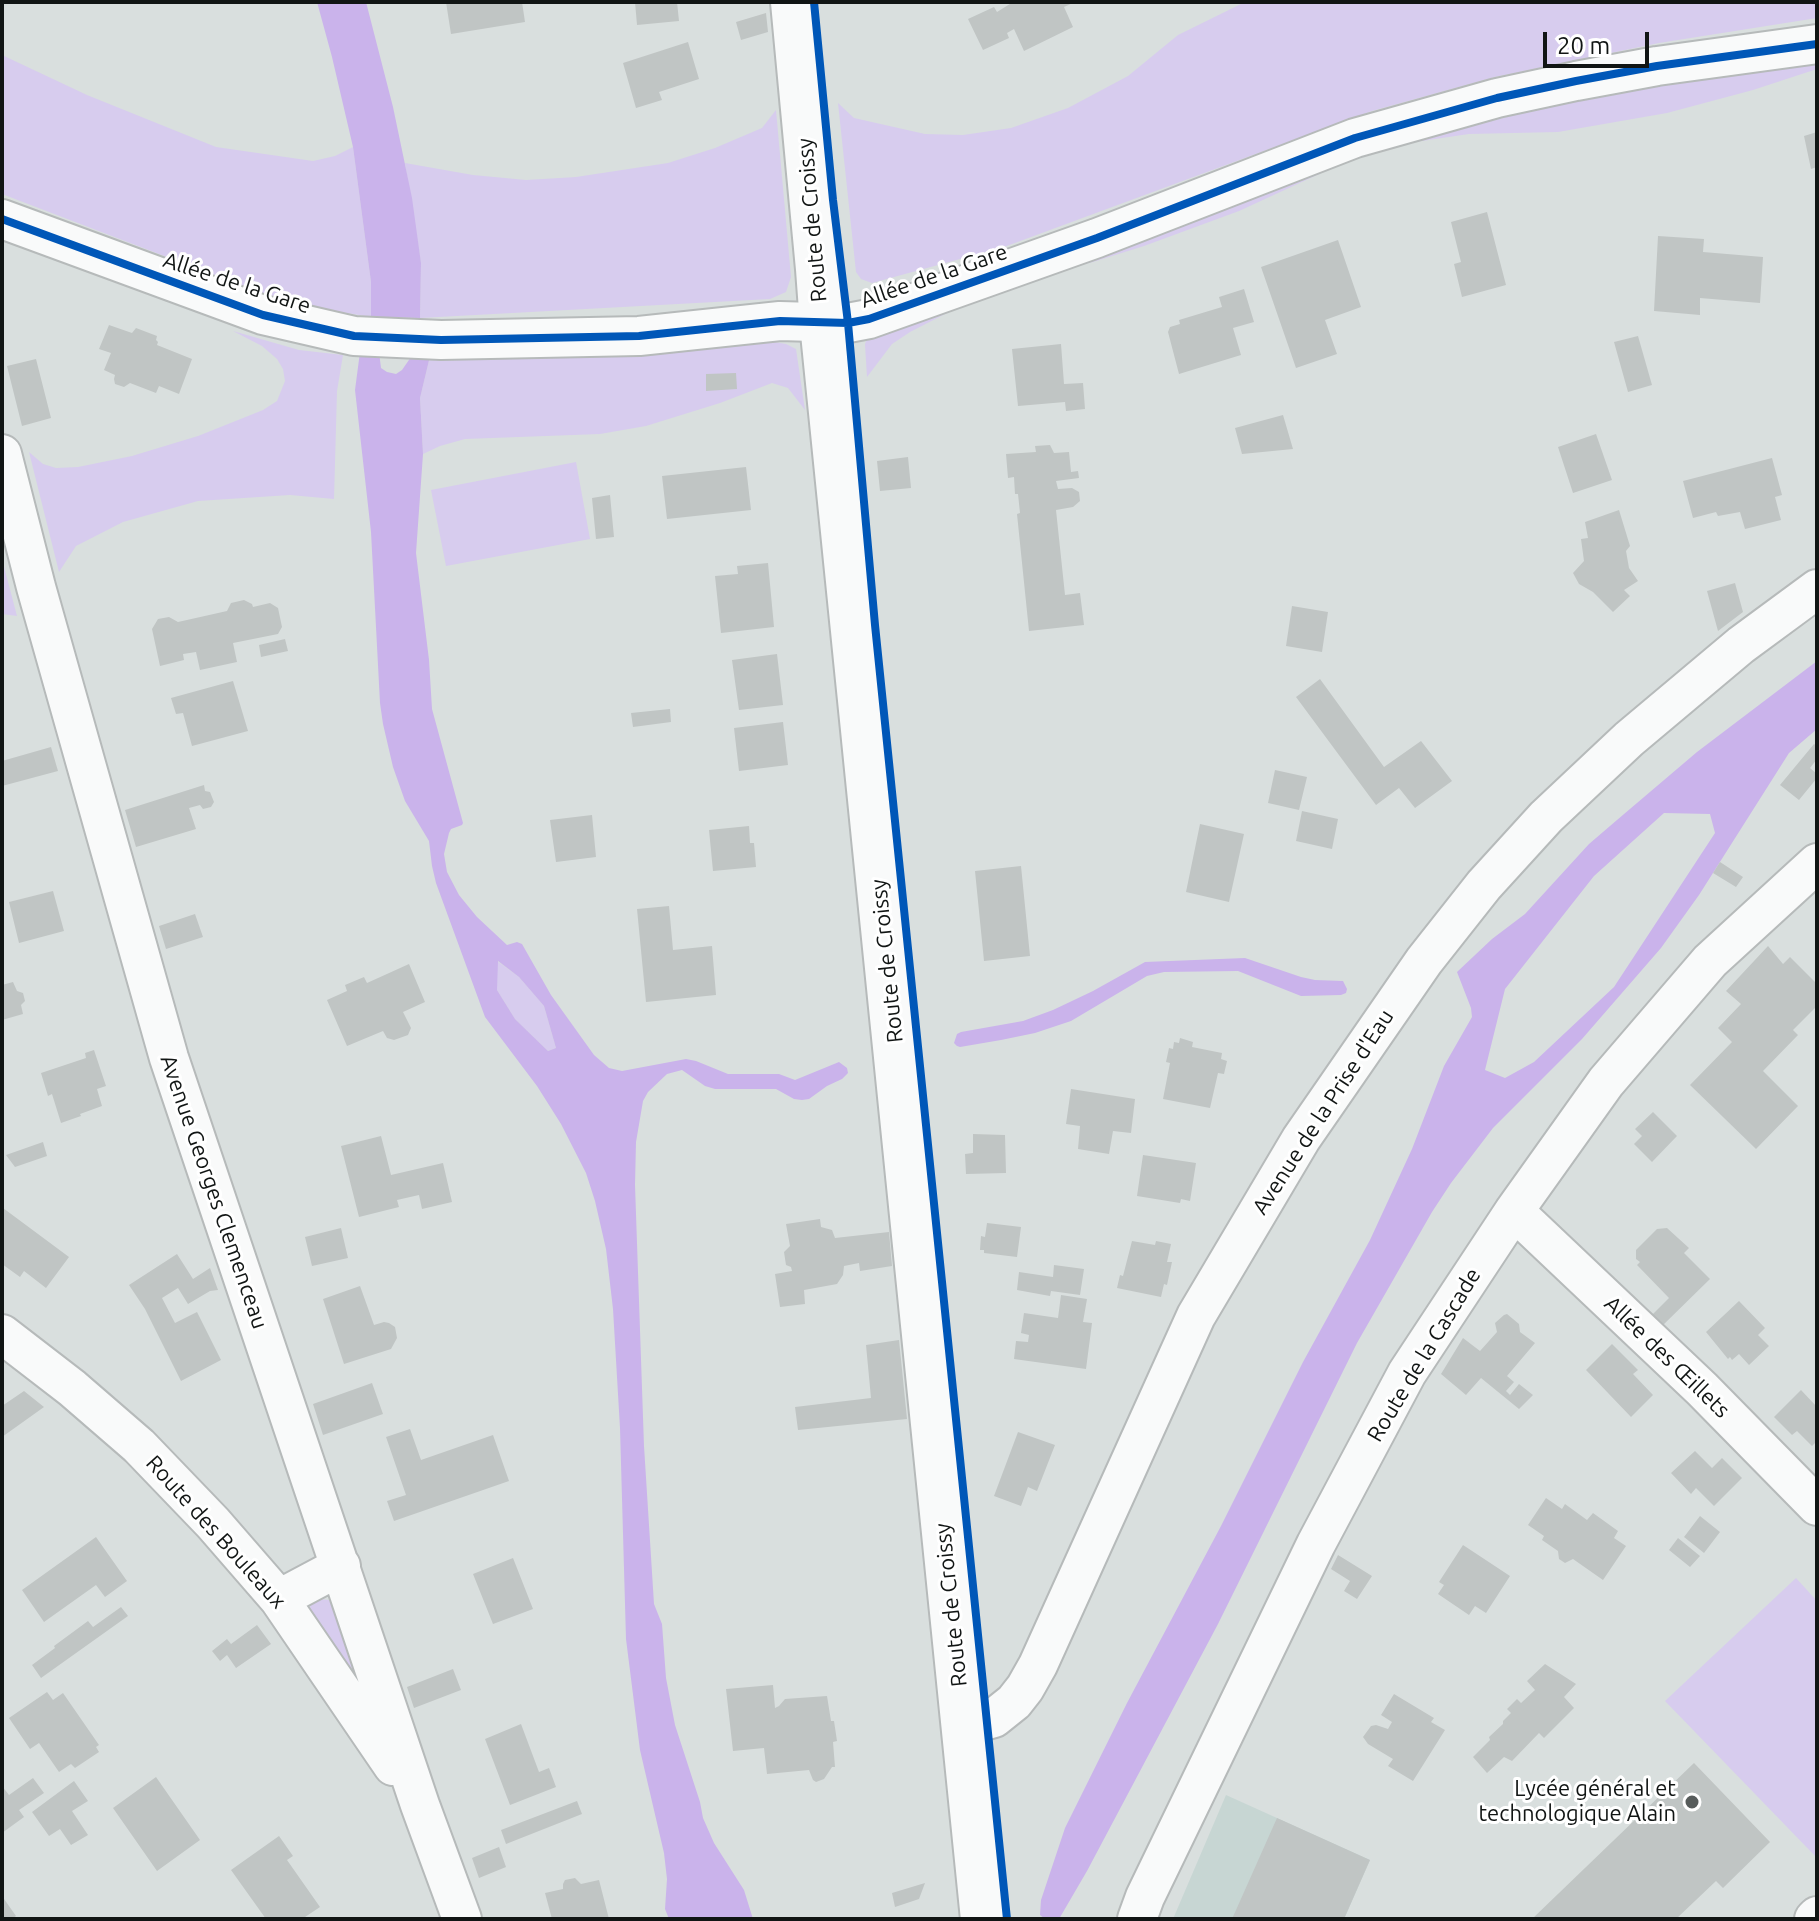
<!DOCTYPE html>
<meta charset="utf-8">
<style>
body{margin:0}
#map{position:relative;width:1819px;height:1921px;overflow:hidden;background:#d9dfde;font-family:Ubuntu,sans-serif}
canvas{display:block}
.frame{position:absolute;inset:0;border:4px solid #111514;pointer-events:none}
.scale{position:absolute;left:1543px;top:32px;width:106px;height:36px;box-sizing:border-box;border:4px solid #111514;border-top:0;padding-left:10px;font-size:24px;line-height:28px;white-space:nowrap;color:#111514;-webkit-text-stroke:6px #fff;paint-order:stroke}
</style>
<div id="map">
<canvas width="1819" height="1921"></canvas>
<div class="frame"></div>
<div class="scale">20 m</div>
</div>
<script>
const context = document.querySelector('canvas').getContext('2d');
context.lineJoin = 'round';
function fillPath(path, color) { context.fillStyle = color; context.fill(path, 'evenodd'); }
const shape = rows => new Path2D(rows.map(r => 'M' + r).join(''));
function trace(path, color, width, dash) { context.strokeStyle = color; context.lineWidth = width; context.lineCap = dash ? 'butt' : 'round'; context.setLineDash(dash || []); context.stroke(path); }
function label(font, color, halo, rows, align = 'center') {
  context.font = font + ' Ubuntu,sans-serif'; context.lineWidth = 6; context.setLineDash([]); context.textBaseline = 'middle'; context.strokeStyle = halo; context.fillStyle = color; for (const [text, x, y, turn = 0] of rows) {
    context.save(); context.translate(x, y); context.rotate((+turn || 0) * Math.PI / 180); context.textAlign = isNaN(turn) ? turn : align; if (halo) context.strokeText(text, 0, 0); context.fillText(text, 0, 0); context.restore();
  }
}
const built = shape([
 [1226,1795,1370,1860,1344,1919,1173,1919]
]);
const green = shape([
 [1245,2,1817,2,1817,18,1659,43,1495,77,1372,111,1004,247,872,283,861,279,856,272,838,103,854,118,925,134,963,135,1011,128,1068,108,1128,76,1178,35],
 [2,55,87,95,216,147,313,161,335,156,353,147,371,282,371,317,323,309,261,293,2,194],
 [1817,57,1817,69,1753,90,1667,113,1558,132,1469,134,1408,143,1598,93],
 [776,110,791,277,786,292,770,299,420,318,421,263,405,163,473,175,526,180,576,177,668,163,715,148,762,128],
 [1330,169,1239,211,1144,246,1093,262,1022,277],
 [986,293,910,332,892,344,867,377,865,344,870,332],
 [233,331,299,350,343,355,337,391,334,499,290,495,198,501,123,522,76,546,59,572,29,452,43,464,56,468,78,467,132,456,198,436,263,410,277,401,285,381,283,369,277,359,262,346],
 [769,341,786,344,796,349,805,410,788,388,772,383,720,403,646,426,600,434,465,439,440,446,423,454,420,398,431,352],
 [576,462,590,539,446,566,431,490],
 [2,559,17,616,2,614],
 [497,961,519,977,544,1006,556,1048,548,1051,515,1019,497,990],
 [1796,1578,1817,1601,1817,1858,1665,1701],
 [319,1599,329,1600,334,1603,358,1680,356,1683,308,1611,312,1603]
]);
const water = shape([
 [317,2,366,2,393,107,412,198,421,263,420,318,371,317,371,282,353,147,332,57],
 [360,352,379,352,381,368,387,372,396,374,402,370,411,357,431,352,420,398,423,454,416,553,429,660,432,709,463,823,462,825,451,829,449,833,444,854,447,872,459,895,477,917,507,945,517,942,522,944,551,995,594,1055,609,1068,622,1071,686,1059,696,1061,728,1074,779,1074,795,1080,839,1062,847,1068,848,1073,842,1079,827,1086,809,1099,802,1100,794,1099,776,1089,715,1089,705,1086,682,1070,667,1074,648,1092,643,1101,636,1142,635,1185,644,1446,654,1604,662,1624,666,1678,675,1725,700,1802,703,1818,714,1843,744,1890,753,1919,669,1919,665,1909,667,1879,664,1853,640,1750,626,1639,620,1428,613,1309,606,1249,595,1201,586,1173,561,1124,537,1086,485,1017,436,883,432,866,429,841,405,801,393,767,383,724,380,703,371,532,355,390],
 [498,961,519,977,544,1006,556,1048,548,1051,515,1019,497,990],
 [1817,661,1817,729,1789,753,1699,895,1661,948,1582,1039,1493,1128,1451,1183,1432,1212,1357,1343,1218,1624,1087,1871,1059,1919,1045,1919,1040,1915,1041,1900,1065,1828,1127,1703,1221,1526,1303,1362,1370,1240,1412,1149,1444,1066,1472,1017,1471,1008,1457,972,1492,939,1525,914,1589,844,1617,820,1697,752],
 [1664,813,1710,814,1715,833,1614,987,1534,1062,1505,1078,1485,1070,1505,989,1594,876],
 [1245,958,1301,977,1315,980,1343,981,1347,989,1346,993,1341,995,1301,996,1238,971,1164,972,1147,976,1071,1021,1035,1033,1001,1040,960,1047,957,1046,954,1043,957,1034,961,1032,1023,1021,1053,1010,1093,991,1145,962]
]);
const building = shape([
 [446,2,522,2,525,22,451,34],
 [635,2,677,2,679,21,637,25],
 [1013,2,1075,2,1064,7,1073,27,1024,51,1014,29,1007,33,1009,38,983,50,968,19,994,7,997,12],
 [766,13,768,32,741,40,736,22],
 [688,42,699,79,659,92,662,100,636,108,623,63],
 [1817,132,1817,167,1811,169,1804,136],
 [1487,212,1506,285,1462,297,1454,264,1461,262,1451,222],
 [1658,236,1704,239,1703,252,1763,257,1760,303,1700,298,1700,315,1654,311],
 [1338,240,1361,307,1325,320,1337,354,1296,368,1261,267],
 [1244,289,1254,322,1233,328,1241,355,1179,374,1168,332,1170,327,1180,324,1179,320,1222,307,1219,297],
 [109,325,132,333,136,328,157,336,156,340,158,342,157,345,192,359,179,394,159,386,156,393,130,383,124,387,115,384,114,379,115,375,104,370,111,353,99,349],
 [1638,336,1652,385,1628,392,1614,342],
 [1061,344,1064,384,1083,383,1085,409,1066,411,1065,402,1018,406,1012,349],
 [36,359,51,418,22,426,7,366],
 [736,373,737,389,706,391,706,374],
 [1283,415,1293,449,1242,454,1235,428],
 [1596,434,1612,480,1573,493,1558,447],
 [1050,445,1054,453,1069,452,1071,472,1078,471,1079,478,1056,481,1058,489,1072,488,1079,492,1080,501,1073,507,1056,510,1065,595,1080,593,1084,625,1029,631,1017,514,1020,513,1018,494,1015,494,1014,477,1008,478,1006,454,1036,452,1035,446],
 [908,457,911,488,880,491,877,461],
 [1772,458,1782,495,1775,497,1781,520,1745,529,1740,512,1718,516,1716,512,1693,518,1683,481],
 [746,467,751,510,667,519,662,476],
 [610,495,614,537,596,539,592,498],
 [1619,510,1630,546,1626,551,1629,568,1638,581,1624,590,1630,596,1613,612,1593,592,1579,584,1573,573,1584,561,1581,539,1588,538,1585,522],
 [768,563,774,627,721,633,715,576,738,574,737,566],
 [1735,583,1743,612,1718,631,1707,591],
 [244,600,252,604,253,607,270,603,278,608,282,627,278,634,233,643,237,662,200,670,196,652,183,654,184,660,160,666,152,629,158,619,169,617,178,622,227,611,231,603],
 [1292,606,1328,612,1322,652,1286,646],
 [285,639,288,651,261,657,259,645],
 [777,654,783,705,739,710,732,660],
 [1320,679,1384,767,1421,741,1452,781,1415,808,1399,788,1376,805,1296,697],
 [233,681,248,731,192,746,183,713,176,714,171,698],
 [670,709,671,722,633,727,631,713],
 [783,722,788,765,739,771,734,728],
 [1814,744,1817,746,1817,759,1810,768,1817,774,1817,778,1799,800,1780,785],
 [51,747,58,771,2,786,2,761],
 [1275,770,1307,777,1299,810,1268,803],
 [204,785,205,791,210,792,214,802,211,807,203,809,200,805,189,808,196,829,136,847,125,810],
 [1302,811,1338,819,1332,849,1296,841],
 [592,815,596,857,556,862,550,820],
 [1200,824,1244,834,1229,902,1186,892],
 [749,826,750,843,754,843,756,867,713,871,709,830],
 [1720,862,1743,877,1736,887,1713,873],
 [1021,866,1030,956,984,961,975,871],
 [53,891,64,931,19,943,9,902],
 [669,906,673,950,712,946,716,995,646,1002,637,909],
 [195,914,203,937,166,949,159,926],
 [1768,946,1783,964,1790,957,1817,984,1817,1006,1793,1030,1798,1035,1763,1071,1798,1106,1756,1149,1690,1085,1732,1042,1718,1028,1741,1004,1726,991],
 [409,964,425,1002,403,1012,411,1028,408,1035,394,1040,387,1038,383,1031,347,1046,327,1000,347,991,345,985,364,977,367,983],
 [13,982,17,991,23,993,25,1001,21,1005,23,1014,2,1020,2,985],
 [1180,1038,1193,1042,1192,1047,1222,1053,1221,1059,1227,1061,1224,1074,1218,1073,1210,1108,1163,1099,1170,1063,1166,1062,1169,1048,1173,1049,1174,1042,1179,1043],
 [94,1050,106,1086,97,1089,102,1106,80,1114,81,1116,61,1123,52,1094,48,1096,41,1073,86,1058,85,1053],
 [1071,1089,1135,1099,1131,1133,1113,1131,1109,1154,1078,1149,1080,1126,1066,1124],
 [1653,1112,1677,1136,1652,1162,1634,1144,1642,1136,1635,1129],
 [973,1134,1005,1135,1006,1173,966,1174,965,1154,973,1153],
 [381,1136,391,1175,443,1163,452,1202,422,1209,419,1195,397,1200,399,1207,359,1217,341,1146],
 [43,1142,47,1156,15,1167,6,1155],
 [1143,1155,1196,1163,1190,1201,1181,1199,1180,1203,1137,1196],
 [3,1208,69,1257,46,1288,24,1271,20,1277,2,1264],
 [820,1219,821,1227,832,1230,835,1238,889,1232,892,1266,860,1271,859,1263,844,1266,843,1275,837,1284,804,1290,805,1304,780,1307,775,1274,792,1271,791,1267,786,1265,784,1252,790,1246,786,1224],
 [987,1223,1021,1227,1017,1257,984,1253,984,1250,980,1250,981,1236,985,1237],
 [341,1228,348,1258,312,1266,305,1237],
 [1667,1228,1689,1248,1684,1253,1710,1279,1660,1328,1650,1317,1669,1298,1637,1265,1640,1262,1636,1259,1636,1250,1657,1229],
 [1132,1241,1155,1245,1156,1241,1171,1244,1167,1262,1172,1262,1167,1285,1164,1284,1161,1297,1117,1288,1120,1275,1123,1276],
 [177,1254,193,1279,210,1268,218,1290,210,1291,188,1304,178,1288,162,1298,175,1323,197,1312,221,1360,181,1381,145,1309,129,1285],
 [1054,1265,1084,1269,1080,1295,1051,1291,1050,1296,1017,1290,1019,1272,1053,1277],
 [360,1286,374,1325,384,1322,389,1323,395,1327,397,1338,391,1349,344,1364,323,1299],
 [1061,1295,1087,1299,1083,1322,1092,1323,1086,1369,1014,1359,1016,1341,1028,1342,1029,1335,1021,1333,1024,1313,1058,1318],
 [1739,1301,1765,1328,1758,1335,1769,1346,1749,1365,1739,1354,1732,1360,1730,1357,1728,1359,1706,1332],
 [1507,1314,1519,1324,1520,1332,1535,1343,1507,1376,1514,1382,1506,1391,1510,1395,1519,1384,1533,1395,1519,1409,1481,1378,1466,1395,1441,1374,1463,1338,1480,1351,1497,1332,1495,1323,1504,1315],
 [899,1340,907,1419,798,1430,795,1407,871,1398,866,1345],
 [1612,1344,1638,1370,1633,1374,1653,1395,1631,1417,1586,1370],
 [372,1383,383,1414,323,1435,313,1404],
 [1801,1390,1817,1407,1817,1441,1812,1446,1797,1431,1792,1435,1774,1417],
 [24,1391,44,1407,2,1437,2,1406],
 [410,1429,421,1460,493,1435,509,1481,394,1521,387,1501,406,1495,386,1437],
 [1018,1432,1055,1445,1037,1491,1028,1487,1021,1506,994,1496],
 [1695,1451,1712,1468,1722,1458,1742,1478,1714,1506,1696,1488,1691,1494,1671,1473],
 [1546,1498,1562,1509,1565,1504,1587,1520,1593,1513,1618,1531,1614,1538,1626,1546,1603,1580,1573,1559,1565,1563,1559,1559,1558,1551,1542,1540,1544,1536,1528,1525],
 [1700,1516,1720,1532,1704,1553,1684,1537],
 [96,1537,127,1581,105,1597,96,1585,44,1622,22,1590],
 [1678,1538,1700,1556,1690,1567,1669,1550],
 [1463,1545,1510,1576,1486,1613,1475,1606,1469,1615,1438,1594,1444,1585,1439,1582],
 [1338,1555,1372,1576,1357,1599,1344,1591,1350,1581,1331,1569],
 [513,1558,533,1609,493,1624,473,1574],
 [121,1607,128,1616,41,1678,32,1665,55,1648,54,1646,88,1621,93,1627],
 [257,1625,271,1644,236,1668,227,1655,220,1661,212,1651,227,1639,231,1644],
 [1545,1664,1576,1684,1564,1697,1574,1708,1544,1738,1539,1733,1512,1761,1504,1757,1487,1773,1473,1757,1490,1740,1489,1737,1503,1724,1503,1721,1511,1713,1507,1709,1517,1699,1521,1703,1535,1690,1527,1681],
 [453,1669,461,1690,414,1708,407,1687],
 [773,1685,775,1708,779,1706,785,1699,827,1696,831,1721,834,1721,837,1741,833,1742,835,1767,832,1767,824,1779,816,1782,813,1780,809,1770,767,1774,764,1748,733,1751,726,1689],
 [47,1692,53,1700,63,1693,99,1745,96,1747,99,1752,75,1768,71,1764,59,1772,39,1743,30,1749,9,1718],
 [1394,1694,1434,1718,1431,1722,1445,1730,1413,1781,1388,1766,1393,1759,1368,1744,1363,1737,1371,1726,1376,1725,1388,1729,1392,1722,1381,1715],
 [521,1724,539,1772,549,1768,556,1787,510,1805,485,1739],
 [1694,1763,1770,1842,1723,1888,1716,1881,1676,1919,1532,1919],
 [156,1777,200,1840,157,1871,113,1808],
 [33,1778,44,1793,19,1810,24,1817,2,1833,2,1786,9,1795],
 [74,1781,88,1801,72,1811,88,1835,71,1845,60,1829,49,1836,32,1812],
 [577,1801,582,1814,506,1844,501,1830],
 [1277,1818,1370,1860,1344,1919,1232,1919],
 [279,1836,293,1856,287,1860,320,1907,302,1919,266,1919,231,1870],
 [499,1847,506,1867,479,1878,472,1858],
 [575,1878,581,1884,599,1880,609,1919,552,1919,545,1893,563,1889,563,1884,565,1880],
 [925,1883,919,1899,895,1907,892,1893],
 [2,1896,16,1916,12,1919,2,1919]
]);
const minor = shape([
 [2,219,263,315,354,336,441,340,639,336,780,321,848,323,869,319,1097,238,1355,138,1497,98,1576,81,1657,66,1817,44],
 [2,454,36,587,169,1058,420,1805,462,1919],
 [1514,1211,1702,1389,1817,1506],
 [2,1334,72,1388,139,1446,213,1523,279,1599,393,1766],
 [279,1599,341,1566],
 [963,1722,987,1720,994,1718,1014,1702,1025,1688,1038,1665,1196,1316,1301,1139,1424,961,1484,885,1546,817,1629,739,1741,645,1817,589],
 [1137,1919,1145,1897,1316,1544,1407,1373,1514,1211,1606,1082,1710,961,1817,863],
 [1814,1919,1817,1916]
]);
const secondary = shape([
 [793,2,818,269,822,323,983,1919]
]);
const cycleway = shape([
 [814,2,833,200,848,323,875,625,1007,1919],
 [2,219,263,315,354,336,441,340,639,336,780,321,848,323,869,319,1097,238,1355,138,1497,98,1576,81,1657,66,1817,44]
]);
const markers = [
 [1692,1802,8,"#575c5b"]
];
const streetNames = [
 ["Route de Croissy",812,220,-95],
 ["Allée de la Gare",934,276,-19],
 ["Allée de la Gare",237,283,18],
 ["Route de Croissy",887,961,-96],
 ["Avenue de la Prise d'Eau",1323,1112,-57],
 ["Avenue Georges Clemenceau",214,1192,71],
 ["Route de la Cascade",1424,1355,-59],
 ["Allée des Œillets",1667,1357,44],
 ["Route des Bouleaux",216,1532,48],
 ["Route de Croissy",951,1605,-96]
];
const poiNames = [
 ["Lycée général et",1676,1789],
 ["technologique Alain",1676,1814]
];
fillPath(built, '#c7d6d3');
fillPath(green, '#d7ccee');
fillPath(water, '#cab3eb');
fillPath(building, '#c0c5c4');
trace(minor, '#b6baba', 42);
trace(secondary, '#b6baba', 48);
trace(minor, '#f9fafa', 38);
trace(secondary, '#f9fafa', 44);
trace(cycleway, '#0057b8', 8);
for (const [x, y, r, color] of markers) { const dot = new Path2D(); dot.arc(x, y, r, 0, 2 * Math.PI); context.fillStyle = color; context.fill(dot); trace(dot, '#fff', 3); }
label('22px', '#111514', '#fff', streetNames);
label('22px', '#111514', '#fff', poiNames, 'right');
</script>
